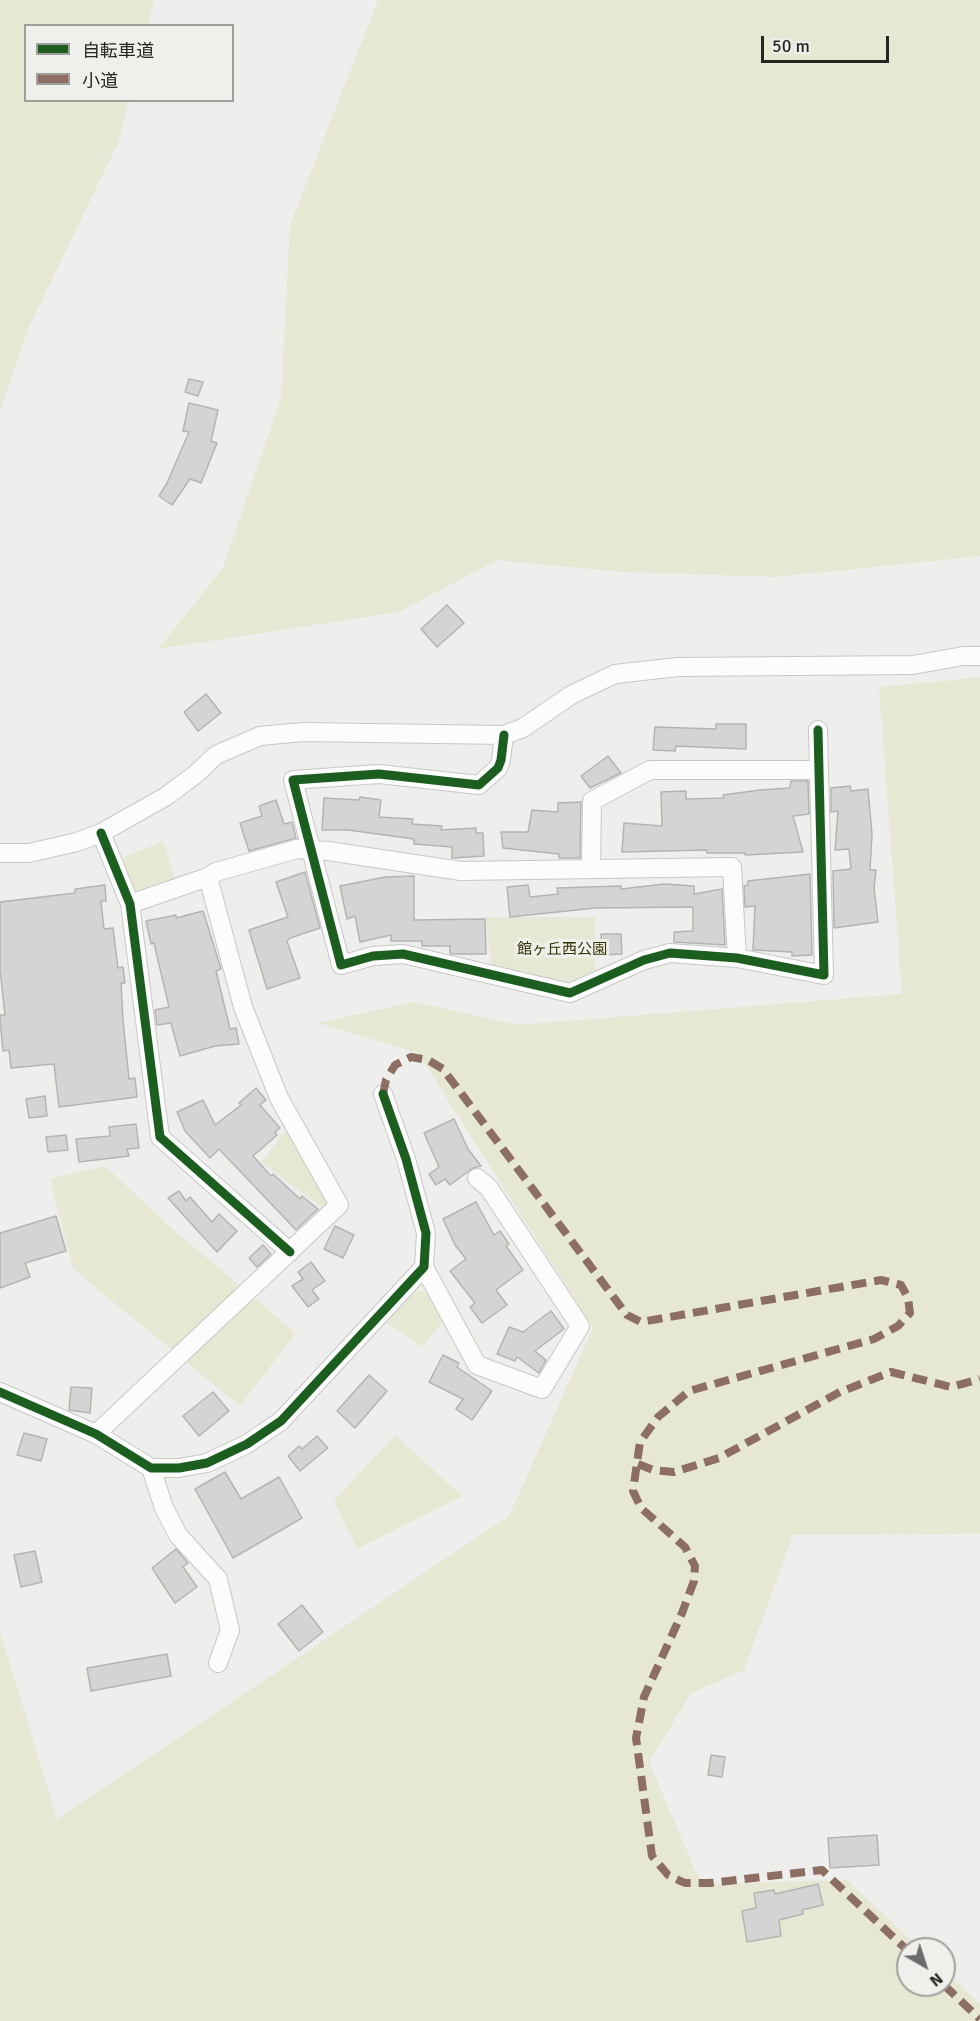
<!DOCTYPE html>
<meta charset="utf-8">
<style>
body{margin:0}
#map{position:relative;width:980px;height:2021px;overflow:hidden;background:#eeeeec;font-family:Signika,"Noto Sans JP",sans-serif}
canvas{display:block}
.legend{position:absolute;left:24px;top:24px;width:210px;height:78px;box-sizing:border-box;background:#efefeb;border:2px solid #9f9f9b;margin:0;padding:8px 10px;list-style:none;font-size:18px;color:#262624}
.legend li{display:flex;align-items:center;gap:12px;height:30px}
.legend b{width:30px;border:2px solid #9f9f9b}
.north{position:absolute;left:896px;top:1937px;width:60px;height:60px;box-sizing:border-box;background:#efefeb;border:2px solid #9f9f9b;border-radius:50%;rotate:141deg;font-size:16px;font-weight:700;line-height:24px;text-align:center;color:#262624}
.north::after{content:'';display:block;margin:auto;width:21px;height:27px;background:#6c6c6a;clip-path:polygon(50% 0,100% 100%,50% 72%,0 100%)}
.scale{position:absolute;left:761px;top:36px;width:128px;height:27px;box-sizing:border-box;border:3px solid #262624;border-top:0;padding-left:8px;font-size:18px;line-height:21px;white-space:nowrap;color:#262624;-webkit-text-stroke:4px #efefeb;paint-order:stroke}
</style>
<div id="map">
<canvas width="980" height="2021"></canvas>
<ul class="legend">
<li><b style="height:8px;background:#1b5e20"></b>自転車道</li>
<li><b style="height:8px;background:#8d6e63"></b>小道</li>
</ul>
<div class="north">N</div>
<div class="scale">50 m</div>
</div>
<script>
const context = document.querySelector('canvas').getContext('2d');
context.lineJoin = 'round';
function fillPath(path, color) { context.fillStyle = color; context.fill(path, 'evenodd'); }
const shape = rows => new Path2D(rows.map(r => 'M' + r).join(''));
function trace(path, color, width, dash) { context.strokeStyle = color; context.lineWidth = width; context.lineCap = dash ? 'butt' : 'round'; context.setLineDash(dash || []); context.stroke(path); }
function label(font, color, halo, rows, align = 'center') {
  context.font = font + ' Signika,"Noto Sans JP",sans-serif'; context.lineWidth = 6; context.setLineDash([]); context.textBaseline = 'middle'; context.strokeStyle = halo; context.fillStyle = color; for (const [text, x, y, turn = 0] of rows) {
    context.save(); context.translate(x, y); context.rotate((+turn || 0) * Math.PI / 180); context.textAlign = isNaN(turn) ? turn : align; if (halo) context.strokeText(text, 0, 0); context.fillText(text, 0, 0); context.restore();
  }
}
const green = shape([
 [0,0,154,0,148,25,26,26,26,100,129,101,118,143,29,327,0,410],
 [378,0,980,0,980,556,776,577,622,572,497,560,399,612,158,649,223,568,281,398,290,225],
 [980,677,980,1534,793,1535,744,1670,691,1693,649,1762,701,1884,847,1880,921,1949,908,1949,908,1985,944,1985,944,1970,980,2004,980,2021,0,2021,0,1631,57,1819,509,1516,593,1328,418,1053,318,1023,414,1002,517,1025,902,994,879,687],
 [163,841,175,879,133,893,120,859],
 [486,917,595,917,595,970,568,985,491,967],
 [288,1128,329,1202,322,1208,261,1162],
 [105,1166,170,1227,296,1333,240,1406,73,1269,50,1179],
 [413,1290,428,1292,442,1322,422,1347,386,1322],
 [395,1435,462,1496,357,1549,334,1501]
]);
const building = shape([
 [189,379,203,382,198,396,185,392,189,379],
 [189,403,218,410,211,441,217,443,201,483,190,479,172,505,159,496,167,483,189,432,183,431,189,403],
 [447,605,464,623,437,647,421,629,447,605],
 [206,694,221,713,198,731,184,712,206,694],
 [716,724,746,724,746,749,676,746,675,751,653,750,655,727,716,729,716,724],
 [608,756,621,773,590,788,581,776,608,756],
 [791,781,808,781,809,814,793,816,803,852,745,855,745,853,707,853,707,850,622,852,624,823,662,826,661,792,686,791,686,799,724,798,723,795,760,790,790,788,791,781],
 [850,786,851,791,868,789,872,834,870,870,876,870,874,888,878,922,834,928,833,871,851,869,849,849,835,850,838,811,831,812,831,788,850,786],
 [360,797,381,800,379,817,413,819,412,824,442,826,441,830,476,828,476,833,483,833,484,856,452,858,452,847,414,844,414,839,348,830,322,830,324,798,359,800,360,797],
 [276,800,284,824,292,822,296,838,249,851,240,823,262,816,259,806,276,800],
 [581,802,580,858,559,858,559,854,503,848,501,832,528,832,532,810,558,812,558,803,581,802],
 [305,872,320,928,290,938,287,941,300,978,267,989,249,930,288,917,276,882,305,872],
 [810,874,812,955,792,956,792,952,753,950,755,906,745,907,744,886,748,885,748,881,810,874],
 [414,876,414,920,485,919,486,954,452,954,450,953,450,946,422,946,422,941,391,941,391,935,360,942,355,916,347,919,340,886,385,877,414,876],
 [664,884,694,886,694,894,722,889,725,945,674,942,674,932,693,931,693,907,595,908,510,917,507,887,528,885,530,897,558,894,557,888,621,886,621,889,664,884],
 [105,885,106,901,101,901,104,929,113,928,118,968,123,967,125,983,121,983,123,1020,129,1079,135,1078,137,1097,59,1107,54,1064,11,1068,9,1050,3,1051,0,1019,0,1015,5,1015,0,969,0,902,75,893,75,889,105,885],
 [203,911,221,969,216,971,230,1029,236,1028,239,1044,215,1046,180,1056,171,1023,157,1025,155,1010,169,1007,154,943,151,944,146,921,176,915,176,918,203,911],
 [601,934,621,934,622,954,602,955,601,934],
 [256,1088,266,1100,260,1105,280,1128,275,1132,277,1135,253,1156,271,1176,273,1174,300,1199,302,1196,318,1209,296,1230,219,1149,210,1158,185,1131,177,1112,203,1100,215,1125,241,1105,239,1103,256,1088],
 [45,1096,47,1116,29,1118,26,1099,45,1096],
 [454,1119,468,1149,481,1166,473,1168,450,1185,445,1179,436,1185,429,1174,439,1167,424,1133,454,1119],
 [136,1124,139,1148,127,1149,129,1156,79,1162,76,1139,110,1136,109,1127,136,1124],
 [66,1135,68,1150,48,1152,46,1137,66,1135],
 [179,1191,186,1201,190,1197,212,1222,219,1214,237,1231,217,1252,168,1198,179,1191],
 [476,1202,494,1235,500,1231,509,1244,506,1246,523,1270,496,1290,507,1305,482,1323,470,1307,475,1303,450,1271,466,1259,455,1245,443,1219,476,1202],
 [56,1216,66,1251,25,1263,30,1277,0,1288,0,1233,56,1216],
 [335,1226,354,1235,343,1258,324,1249,335,1226],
 [263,1245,271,1254,257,1267,249,1258,263,1245],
 [311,1262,325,1281,312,1290,319,1299,308,1307,292,1286,303,1279,298,1272,311,1262],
 [551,1311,564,1329,535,1351,546,1360,539,1373,517,1357,515,1361,497,1354,509,1327,523,1332,551,1311],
 [443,1355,459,1363,457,1367,492,1391,472,1420,456,1409,463,1399,429,1382,443,1355],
 [369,1375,387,1391,355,1428,337,1411,369,1375],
 [71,1387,92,1388,90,1413,69,1410,71,1387],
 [213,1392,229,1411,199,1436,183,1416,213,1392],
 [24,1433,47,1439,41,1461,17,1455,24,1433],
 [317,1436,328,1448,300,1471,288,1456,299,1446,302,1449,317,1436],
 [225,1472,241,1499,279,1477,302,1518,233,1558,195,1489,225,1472],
 [176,1549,188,1563,183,1567,197,1587,175,1603,152,1568,176,1549],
 [35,1551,42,1582,21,1587,14,1555,35,1551],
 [302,1605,323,1632,299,1651,278,1624,302,1605],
 [167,1654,171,1676,91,1691,87,1668,167,1654],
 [711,1755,725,1757,722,1777,708,1775,711,1755],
 [877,1835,879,1865,830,1868,828,1838,877,1835],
 [818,1884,823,1905,802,1910,803,1914,779,1920,781,1936,747,1942,742,1911,756,1908,754,1893,774,1890,775,1894,818,1884]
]);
const street = shape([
 [504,735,501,760,498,768,479,785,379,774,293,780,341,965,373,956,403,954,570,993,644,960,670,953,737,958,824,975,818,730],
 [101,833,130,904,160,1137,290,1252],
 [0,853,29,853,77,842,101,833,165,797,196,774,216,755,260,736,303,732,504,735,523,728,571,695,615,674,678,667,913,665,963,656,980,656],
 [591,869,592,801,650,770,819,770],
 [130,904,208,877,216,872,297,849,328,851,461,871,732,867,737,958],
 [424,1267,477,1365,542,1389,580,1326,489,1188,477,1178],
 [0,1392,96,1434,151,1468,179,1468,207,1463,247,1444,281,1421,424,1267,426,1233,406,1159,383,1094],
 [96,1434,339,1205,279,1098,243,1007,208,877],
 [151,1468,164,1508,178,1535,218,1579,230,1630,218,1663]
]);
const quiet = shape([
 [383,1094,386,1080,395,1065,411,1057,428,1060,443,1069,627,1315,641,1322,881,1280,901,1285,908,1298,910,1313,898,1326,874,1339,689,1391,658,1417,640,1442,633,1491,641,1508,685,1547,695,1566,694,1581,682,1613,644,1697,636,1738,652,1856,668,1875,685,1883,710,1883,822,1870,908,1951],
 [638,1464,653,1470,674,1472,719,1458,840,1392,891,1372,951,1387,980,1379],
 [944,1985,980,2019]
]);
const cycleway = shape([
 [504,735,501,760,498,768,479,785,379,774,293,780,341,965,373,956,403,954,570,993,644,960,670,953,737,958,824,975,818,730],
 [101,833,130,904,160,1137,290,1252],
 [0,1392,96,1434,151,1468,179,1468,207,1463,247,1444,281,1421,424,1267,426,1233,406,1159,383,1094]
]);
const parkNames = [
 ["館ヶ丘西公園",562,950]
];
fillPath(green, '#e7e8d4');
fillPath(building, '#d4d4d4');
trace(building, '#b4b4b3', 1.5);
trace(street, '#c7c7c6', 20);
trace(street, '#fcfcfc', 18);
trace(quiet, '#8d6e63', 8, [15, 8]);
trace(cycleway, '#1b5e20', 9);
label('15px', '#343303', '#efefeb', parkNames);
</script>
